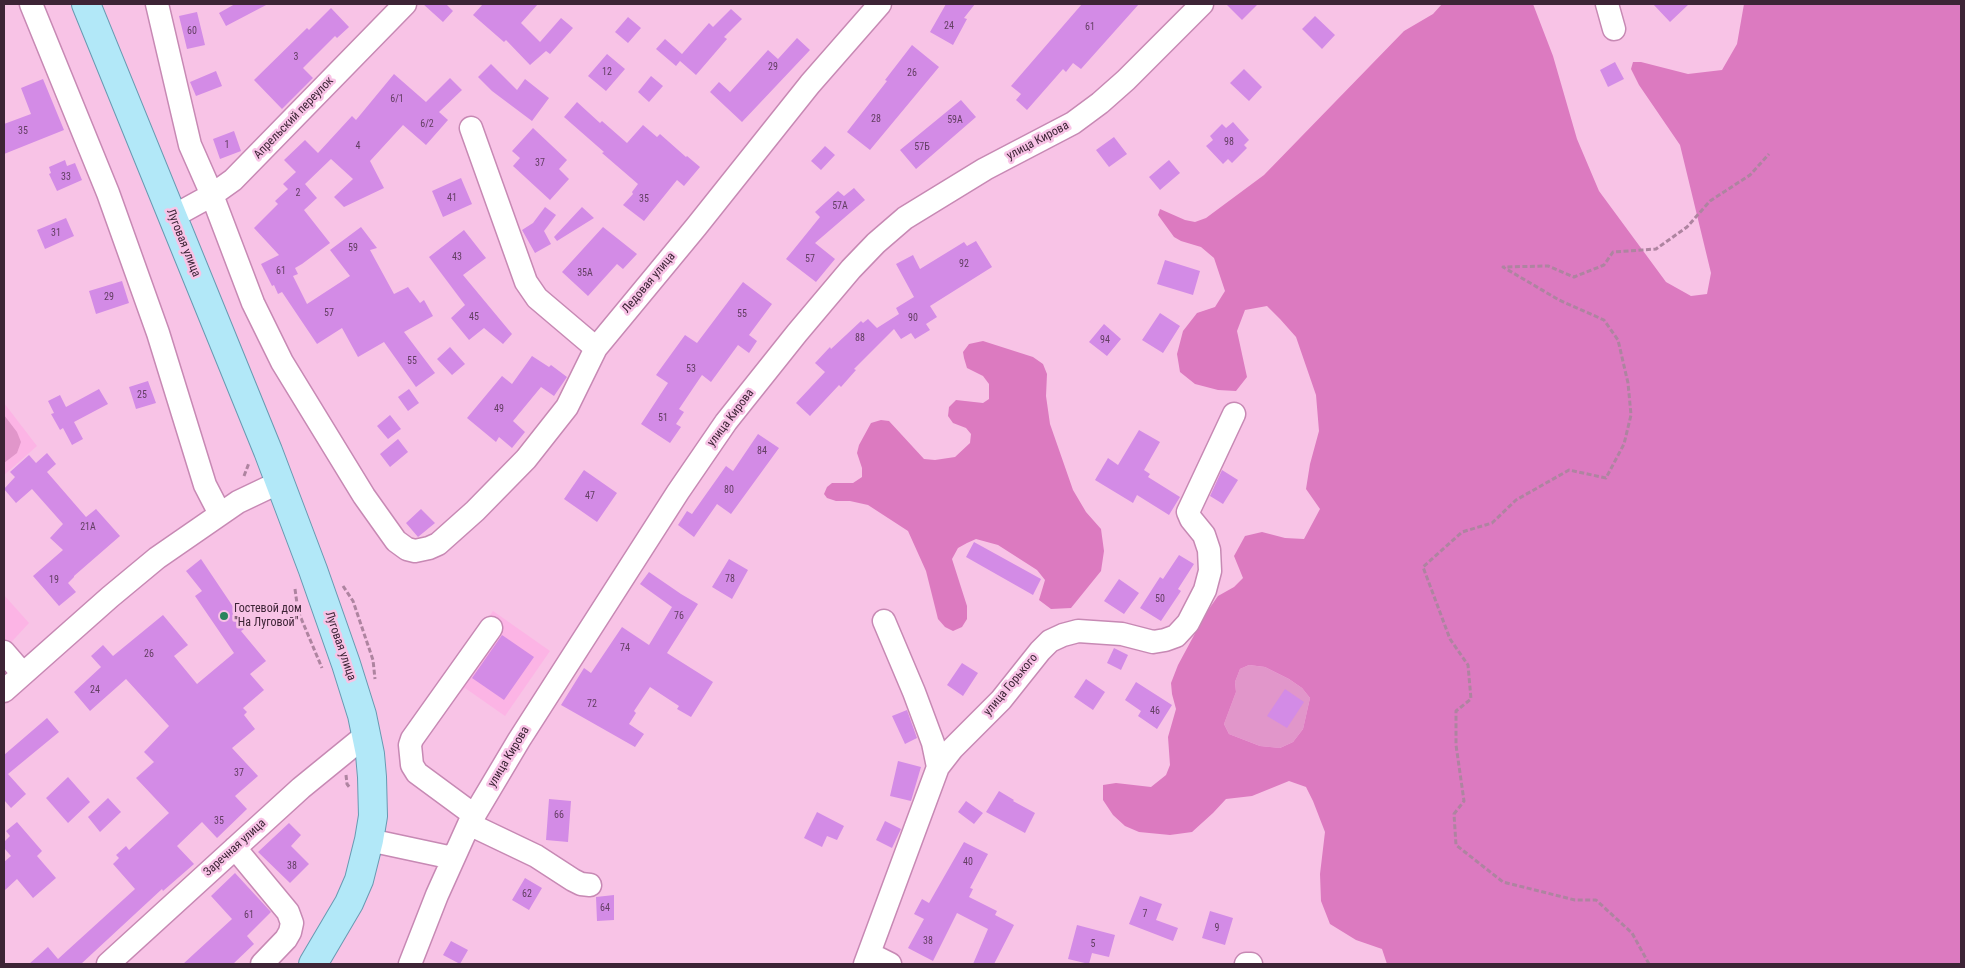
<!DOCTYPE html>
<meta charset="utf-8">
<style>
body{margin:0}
#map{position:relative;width:1965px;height:968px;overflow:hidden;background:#f8c3e6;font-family:"Roboto Condensed",sans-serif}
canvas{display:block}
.frame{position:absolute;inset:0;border:5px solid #3d2436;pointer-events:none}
</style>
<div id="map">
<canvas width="1965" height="968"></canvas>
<div class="frame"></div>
</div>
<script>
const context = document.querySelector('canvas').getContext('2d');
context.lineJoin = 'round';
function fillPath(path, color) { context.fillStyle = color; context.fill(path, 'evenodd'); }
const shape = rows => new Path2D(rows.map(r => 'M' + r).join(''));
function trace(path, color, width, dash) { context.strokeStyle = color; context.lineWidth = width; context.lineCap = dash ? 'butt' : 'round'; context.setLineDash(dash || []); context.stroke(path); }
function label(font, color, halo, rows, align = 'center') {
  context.font = font + ' "Roboto Condensed",sans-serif'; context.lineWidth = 5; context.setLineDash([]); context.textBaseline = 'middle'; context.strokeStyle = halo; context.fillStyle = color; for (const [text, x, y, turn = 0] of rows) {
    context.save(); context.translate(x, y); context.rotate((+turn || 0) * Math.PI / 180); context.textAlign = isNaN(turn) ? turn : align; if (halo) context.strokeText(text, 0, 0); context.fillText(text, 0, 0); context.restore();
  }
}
const built = shape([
 [4,403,37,446,4,475],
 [4,595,29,623,4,650],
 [493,611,550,651,505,716,465,688,460,693,444,682]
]);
const green = shape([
 [4,415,17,432,21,442,17,453,4,463],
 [1249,665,1265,667,1289,679,1302,688,1310,698,1303,729,1293,742,1280,748,1260,746,1229,734,1224,724,1236,692,1235,682,1240,669]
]);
const forest = shape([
 [1442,4,1533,4,1553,56,1577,139,1599,191,1666,282,1691,296,1707,294,1711,273,1680,145,1639,85,1631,69,1633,62,1641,62,1688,74,1722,70,1737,44,1744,4,1961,4,1961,964,1387,964,1382,949,1356,940,1330,924,1321,901,1320,874,1325,832,1313,801,1306,787,1289,781,1252,796,1226,799,1213,813,1192,832,1170,835,1139,832,1125,826,1113,815,1103,800,1103,785,1116,783,1151,787,1166,775,1170,765,1168,737,1176,709,1172,694,1171,683,1178,665,1206,613,1218,596,1234,587,1243,578,1234,556,1245,536,1262,532,1285,538,1304,539,1320,509,1306,489,1310,464,1319,431,1316,395,1296,337,1280,319,1267,306,1245,310,1237,331,1247,377,1236,391,1218,390,1195,384,1180,372,1177,354,1183,331,1197,313,1215,307,1225,291,1214,258,1201,247,1181,241,1174,237,1158,215,1160,209,1185,220,1195,222,1206,218,1264,175,1404,31,1433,14],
 [1249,665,1265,667,1289,679,1302,688,1310,698,1303,729,1293,742,1280,748,1260,746,1229,734,1224,724,1236,692,1235,682,1240,669],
 [983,341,1033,357,1043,364,1047,374,1046,396,1050,424,1073,490,1086,512,1101,529,1104,551,1101,571,1071,608,1051,609,1039,600,1045,580,1037,570,998,545,976,539,967,543,958,548,952,559,967,606,967,619,962,627,953,631,945,627,938,619,926,571,908,531,868,505,850,501,836,501,827,498,824,494,827,487,832,483,853,483,862,477,862,468,857,453,859,445,871,423,881,420,889,421,924,459,935,460,955,457,970,443,971,434,966,428,953,423,948,416,949,407,956,400,983,403,989,399,989,384,983,376,967,368,964,358,963,352,969,344]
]);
const building = shape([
 [235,4,268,4,226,26,219,13],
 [423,4,446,4,453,11,443,22],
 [483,4,538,4,521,23,540,42,561,18,573,28,550,54,546,51,530,65,506,40,504,42,473,15],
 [946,4,975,4,964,18,967,19,953,45,930,32],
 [1082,4,1139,4,1081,69,1073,63,1066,72,1063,69,1027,110,1016,100,1021,94,1011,86],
 [1226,4,1258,4,1242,20],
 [1653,4,1689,4,1670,22],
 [331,8,349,27,337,38,335,36,303,68,313,78,282,109,254,80,307,28,309,30],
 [731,9,742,19,724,37,727,39,696,75,680,61,676,66,656,49,665,39,682,54,709,23,713,27],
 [197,12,205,45,187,49,179,16],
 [1315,16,1335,35,1322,49,1302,29],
 [628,17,641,28,628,43,615,32],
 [797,38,810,50,742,122,710,92,719,82,730,92,768,50,778,59],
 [912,45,939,67,870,150,847,132,887,81,885,80],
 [607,54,625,69,606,91,588,76],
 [1615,62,1624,79,1608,87,1600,70],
 [491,64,517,90,525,79,549,98,532,121,492,91,478,77],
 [1244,69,1262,87,1249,101,1230,83],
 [216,71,222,86,196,96,190,82],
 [394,74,426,102,450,78,462,90,439,112,448,120,426,145,403,125,370,161,384,188,344,207,334,197,353,179,331,159,305,184,317,198,304,210,330,243,302,264,295,268,298,274,293,276,307,304,350,276,330,250,361,227,377,248,370,250,394,294,408,287,420,303,424,300,433,316,404,332,435,373,416,387,384,342,358,357,342,328,317,344,282,292,278,294,274,285,272,286,261,264,279,255,254,228,278,204,275,201,288,189,283,184,296,172,284,160,305,140,318,153,352,116,356,120],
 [651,76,663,86,649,102,638,92],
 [43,79,64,130,4,154,4,124,31,114,21,88],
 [961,100,976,117,916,169,900,150],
 [577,102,600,123,602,121,627,143,643,125,657,137,660,134,686,157,687,156,700,167,684,186,677,180,644,221,623,205,633,194,632,192,638,184,602,153,604,152,564,117],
 [1233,122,1249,140,1244,145,1247,148,1232,163,1228,159,1223,164,1206,146,1213,140,1210,136,1222,124,1226,128],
 [533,128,567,160,559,169,569,179,550,200,513,166,520,158,512,151],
 [234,131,241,151,220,159,213,139],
 [1114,137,1127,154,1109,167,1096,150],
 [825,146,835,155,821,170,811,161],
 [65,160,67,166,75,163,82,180,57,191,49,174,51,173,49,167],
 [1169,160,1180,173,1160,190,1149,177],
 [461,178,472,204,443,217,432,191],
 [854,188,865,200,815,243,835,259,816,282,786,259,820,217,815,212,838,191,844,196],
 [545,207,556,215,544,231,551,244,535,253,522,230,533,223],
 [582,207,594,218,557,241,554,237],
 [66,218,74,236,45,249,37,230],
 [603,227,637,254,623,269,617,264,588,296,562,272],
 [464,230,486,258,463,275,512,334,503,344,484,328,469,340,451,318,465,305,429,257],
 [976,241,992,267,930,306,937,317,926,324,930,330,915,339,911,333,901,339,894,329,854,369,856,370,841,387,839,385,810,416,796,403,825,372,815,363,830,347,831,349,861,321,863,323,868,319,877,328,899,314,896,308,914,297,896,264,913,255,920,269,964,242,967,246],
 [1165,260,1200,271,1193,295,1157,284],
 [122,281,129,303,96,314,89,291],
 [743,282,772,304,749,335,757,341,749,353,738,345,711,382,702,375,679,409,684,412,676,424,681,427,670,443,641,424,668,383,656,375,685,335,697,343],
 [1160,313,1180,326,1163,353,1142,340],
 [1104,324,1121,339,1107,356,1089,342],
 [450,347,465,364,452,375,437,359],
 [532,356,549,367,551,365,567,377,554,396,541,387,513,421,525,432,512,448,499,437,496,442,467,418,502,376,512,384],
 [148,381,156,403,136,409,129,387],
 [99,389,108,404,74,422,83,439,72,445,63,428,60,430,51,414,54,413,48,401,60,395,66,407],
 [409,389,419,403,408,411,398,397],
 [390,415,401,429,388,439,377,426],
 [1139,430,1160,442,1144,470,1150,474,1148,477,1180,497,1169,515,1137,495,1133,503,1095,480,1108,458,1118,465],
 [758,434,779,448,731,514,717,504,694,537,678,525,687,511,692,514,726,466,733,471],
 [398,439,408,452,390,467,380,454],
 [47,453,56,464,47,472,86,517,96,509,120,536,74,576,74,577,68,583,76,592,59,606,33,576,63,550,50,538,63,524,32,489,16,503,4,489,15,477,10,472,29,455,36,463],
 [584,470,617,493,597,522,564,499],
 [1222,470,1238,480,1223,504,1210,496],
 [421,509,435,523,418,537,406,523],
 [974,542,1041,579,1033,595,966,557],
 [1179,555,1194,564,1178,589,1181,591,1161,621,1140,608,1160,577,1163,579],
 [201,559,244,623,241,625,244,629,241,631,266,661,250,674,264,690,243,708,247,712,244,715,255,729,232,748,258,776,235,796,247,809,217,838,202,822,177,846,194,864,163,891,162,889,81,964,29,964,48,947,58,959,135,889,113,864,119,858,116,855,126,846,129,850,169,813,136,778,154,762,144,752,169,726,126,679,90,711,74,692,101,667,91,656,103,645,113,656,163,615,188,645,174,656,197,684,234,653,195,596,202,591,186,571],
 [729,559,748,570,732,599,712,587],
 [649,572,681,594,698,604,667,653,713,682,691,717,677,709,679,706,650,687,634,711,636,713,629,724,644,734,635,747,561,705,584,668,591,673,622,627,649,645,672,607,640,584],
 [1119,579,1139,593,1124,614,1104,601],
 [502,635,534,657,504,700,472,678],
 [1114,648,1128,655,1121,670,1107,663],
 [962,663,978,673,963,696,947,685],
 [1086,679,1105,692,1093,710,1074,697],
 [1136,682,1172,705,1157,729,1138,716,1141,711,1125,700],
 [1285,689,1304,702,1287,728,1267,716],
 [907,710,917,738,905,744,892,716],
 [47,718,59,732,8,774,26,794,11,808,4,800,4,755],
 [898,761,921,767,911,801,890,796],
 [68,777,90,802,68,823,46,798],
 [999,791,1014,800,1013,801,1035,813,1025,833,986,812],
 [108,798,121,812,100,832,88,817],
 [549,799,571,801,568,842,546,840],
 [966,801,983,813,974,824,958,812],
 [817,812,844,826,837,840,827,836,822,847,804,838],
 [885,821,901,829,892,848,876,840],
 [17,822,42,851,37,856,56,878,33,898,17,879,4,891,4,862,11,856,4,848,4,842,10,836,6,831],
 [289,823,301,835,291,846,309,864,290,883,258,852],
 [964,842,988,854,970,888,973,889,969,897,997,911,995,915,1014,925,994,964,973,964,988,929,957,913,933,961,908,948,924,919,914,914,922,899,929,903],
 [235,873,271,912,247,936,254,944,233,964,183,964,232,919,211,896],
 [525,878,542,888,529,910,512,900],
 [614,895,614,920,597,921,596,897],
 [1140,896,1162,904,1156,920,1178,928,1173,941,1129,924],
 [1210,911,1233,918,1225,945,1202,938],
 [1077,925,1115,935,1109,957,1092,953,1089,964,1068,959],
 [451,941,468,950,460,964,443,955]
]);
const path = shape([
 [244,476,249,463],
 [343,586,353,601,373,660,375,679],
 [295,589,298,611,322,668],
 [346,775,347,784,350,788],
 [1649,964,1632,933,1596,900,1575,900,1503,882,1456,845,1454,814,1464,801,1456,745,1456,711,1471,699,1468,665,1450,639,1423,567,1462,532,1492,523,1516,500,1569,470,1606,478,1624,444,1631,415,1628,383,1618,340,1604,320,1559,300,1503,267,1548,266,1574,277,1604,265,1613,252,1656,249,1687,227,1710,201,1750,175,1769,154]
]);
const minor = shape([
 [31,4,108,193,158,333,205,485,220,514],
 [157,4,190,145,212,195,253,303,282,362,364,496,396,541,407,549,415,551,429,548,438,544,475,511,526,459,567,407,596,348,696,227,810,84,880,4],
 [1607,4,1614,29],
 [471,128,526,282,537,298,596,348],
 [172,217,212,195,233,180,405,4],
 [884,621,914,692,933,743,938,767],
 [4,652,23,674],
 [4,691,110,597,157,558,238,502,280,482],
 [474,815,417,773,412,765,410,745,412,739,491,628],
 [469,824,536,856,573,880,581,884,590,885],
 [369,840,453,858],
 [235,848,288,912,292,923,290,932,286,939,262,964],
 [870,954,890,964],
 [108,964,301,788,366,735],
 [410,964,437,895,469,824,519,740,678,492,726,422,797,333,851,269,876,243,905,218,985,169,1073,123,1100,103,1126,80,1202,4],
 [865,964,938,767,952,749,1001,700,1040,651,1050,641,1063,635,1078,631,1122,634,1153,642,1165,640,1176,636,1188,623,1205,590,1210,571,1209,550,1204,535,1191,519,1188,512,1234,414],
 [1246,964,1251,964]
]);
const major = shape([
 [86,4,268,451,313,570,346,664,362,715,370,754,372,777,373,816,369,840,359,880,349,903,313,964]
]);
const markers = [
 [224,616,5,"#2a845a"]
];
const numberNames = [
 ["24",949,26],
 ["61",1090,27],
 ["60",192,31],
 ["3",296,57],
 ["29",773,67],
 ["12",607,72],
 ["26",912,73],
 ["6/1",397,99],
 ["28",876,119],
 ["59А",955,120],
 ["6/2",427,124],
 ["35",23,131],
 ["98",1229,142],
 ["1",227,145],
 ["4",358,146],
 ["57Б",922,147],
 ["37",540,163],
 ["33",66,177],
 ["2",298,193],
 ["41",452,198],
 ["35",644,199],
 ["57А",840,206],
 ["31",56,233],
 ["59",353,248],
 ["43",457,257],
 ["57",810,259],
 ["92",964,264],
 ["61",281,271],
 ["35А",585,273],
 ["29",109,297],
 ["57",329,313],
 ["55",742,314],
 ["45",474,317],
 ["90",913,318],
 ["88",860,338],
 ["94",1105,340],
 ["55",412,361],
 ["53",691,369],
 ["25",142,395],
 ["49",499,409],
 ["51",663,418],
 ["84",762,451],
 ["80",729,490],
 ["47",590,496],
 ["21А",88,527],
 ["78",730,579],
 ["19",54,580],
 ["50",1160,599],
 ["76",679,616],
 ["74",625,648],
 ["26",149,654],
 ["24",95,690],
 ["72",592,704],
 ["46",1155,711],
 ["37",239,773],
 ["66",559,815],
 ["35",219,821],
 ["40",968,862],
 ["38",292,866],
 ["62",527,894],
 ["64",605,908],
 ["7",1145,914],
 ["61",249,915],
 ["9",1217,928],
 ["38",928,941],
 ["5",1093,944]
];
const streetNames = [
 ["Апрельский переулок",294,118,-46],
 ["улица Кирова",1038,141,-28],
 ["Луговая улица",183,243,68],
 ["Ледовая улица",649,283,-50],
 ["улица Кирова",731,418,-53],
 ["Луговая улица",340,646,71],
 ["улица Горького",1011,685,-50],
 ["улица Кирова",509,757,-59],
 ["Заречная улица",235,848,-42]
];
const poiNames = [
 ["Гостевой дом",234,609],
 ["\"На Луговой\"",234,623]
];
fillPath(built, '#fcb4e5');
fillPath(green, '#e196ca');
fillPath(forest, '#dc7ac0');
fillPath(building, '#d38be6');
trace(minor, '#c789b4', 25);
trace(major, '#689ab2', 30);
trace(path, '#ae84a0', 3, [5, 2.5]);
trace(minor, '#fff', 22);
trace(major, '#b2e8f8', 28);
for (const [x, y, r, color] of markers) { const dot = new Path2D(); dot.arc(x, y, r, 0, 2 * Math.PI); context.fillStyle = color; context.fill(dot); trace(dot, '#f8c3e6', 2); }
label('10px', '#623e62', null, numberNames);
label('12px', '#3d2436', '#f8c3e6', streetNames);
label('12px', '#3d2436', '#f8c3e6', poiNames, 'left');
</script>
